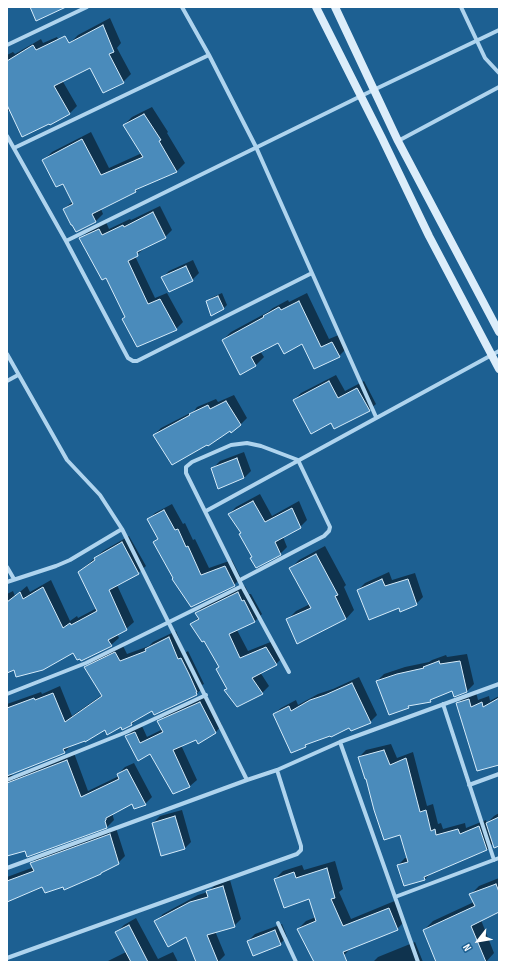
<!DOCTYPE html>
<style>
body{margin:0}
#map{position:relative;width:506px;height:969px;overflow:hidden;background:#1d6092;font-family:"Sofia Sans Condensed",sans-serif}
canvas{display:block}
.frame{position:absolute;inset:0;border:8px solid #fff;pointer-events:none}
.north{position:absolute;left:458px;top:921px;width:40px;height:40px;-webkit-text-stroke:3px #1d6092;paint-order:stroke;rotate:239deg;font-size:11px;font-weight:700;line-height:16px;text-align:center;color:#fff}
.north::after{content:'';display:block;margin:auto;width:14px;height:18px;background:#fff;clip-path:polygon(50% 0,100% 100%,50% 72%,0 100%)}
</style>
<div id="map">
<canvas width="506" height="969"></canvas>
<div class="frame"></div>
<div class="north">N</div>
</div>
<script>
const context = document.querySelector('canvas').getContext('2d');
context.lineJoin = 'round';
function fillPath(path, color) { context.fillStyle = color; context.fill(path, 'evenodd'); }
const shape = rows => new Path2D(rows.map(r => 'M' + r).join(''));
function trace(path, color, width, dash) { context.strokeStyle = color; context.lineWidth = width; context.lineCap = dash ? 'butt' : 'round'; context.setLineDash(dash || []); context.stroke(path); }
const shadow = shape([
 [110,18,121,43,117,48,131,74,123,82,103,91,90,67,62,80,77,106,70,113,50,124,10,110,7,111,7,55,13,52,15,54,41,39,43,43,57,37,63,50,78,35],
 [152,107,168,132,167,133,185,163,177,171,140,187,136,191,101,209,103,214,95,222,64,209,72,202,64,182,44,160,52,152,91,132,109,168,142,153,124,125,132,117],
 [160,206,172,230,165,237,145,248,135,256,155,298,167,293,183,322,176,329,126,316,107,277,81,238,88,232,106,222,109,229,130,219,131,220],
 [193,260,199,273,192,280,162,278,169,271],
 [222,293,227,305,224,308,208,302,211,298],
 [307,293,329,339,341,334,347,348,339,356,302,343,278,341,260,351,264,357,256,365,223,340,231,332,268,312,273,308,288,300,289,302],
 [336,375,345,391,364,381,376,404,369,410,332,422,294,400,301,393],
 [234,395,247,418,240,425,230,430,154,435,161,428,194,411,197,407,216,399,218,402],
 [244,452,251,471,244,478,219,487,213,468,220,461],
 [260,494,272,516,299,501,307,520,300,527,283,537,287,547,280,554,253,556,242,532,229,514,236,507],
 [172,504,183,524,185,523,193,540,195,539,209,568,232,560,241,578,234,585,174,578,154,542,158,538,148,520,155,513],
 [129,536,146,566,138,573,117,585,134,622,126,629,117,634,119,638,111,645,74,652,7,672,7,594,13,591,15,596,27,586,30,592,51,580,70,621,77,616,78,618,97,608,79,572,103,551],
 [325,546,346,585,344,587,354,610,346,619,287,620,296,611,310,604,291,568,299,560],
 [389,572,392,580,415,573,423,597,416,604,399,607,358,590,365,583],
 [245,586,249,594,251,594,262,614,255,621,237,630,248,651,273,641,283,657,276,664,260,672,269,686,262,693,226,690,228,688,220,666,204,640,192,624,199,617,197,613,203,606],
 [176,631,185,653,188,651,204,684,202,685,203,688,196,694,152,709,139,717,131,725,106,729,72,745,64,752,9,774,16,777,74,753,88,791,119,776,118,774,125,767,134,763,152,797,145,804,132,803,112,813,114,820,107,827,28,856,25,850,7,855,7,704,41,692,42,694,60,686,72,716,102,695,86,668,93,661,123,646,127,654,149,646,153,642],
 [467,654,474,684,467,691,453,690,433,698,430,701,411,704,408,707,377,681,384,674,405,667,429,662,432,660,446,655,447,657],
 [359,677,377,715,370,722,350,726,331,735,308,743,305,746,274,714,281,708,296,700,298,705,318,694,333,689],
 [476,692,478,700,489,696,490,701,499,696,499,764,457,704,464,697],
 [207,696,222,725,216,732,199,742,197,739,181,745,197,780,190,786,173,793,150,753,127,736,133,730,142,726,147,737,163,729,159,722,165,715],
 [391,744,397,758,413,752,427,806,433,804,438,824,441,823,443,829,465,823,466,828,486,820,487,823,494,816,499,813,499,844,493,843,487,850,431,873,425,879,398,865,405,858,408,858,400,834,367,778,359,757,366,750],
 [182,810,191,842,184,849,153,823,160,816],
 [116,828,125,856,118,863,101,873,64,886,42,885,7,901,7,877,34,867,32,863,39,856],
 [335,861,343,889,339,892,351,919,397,900,405,921,397,929,351,948,344,955,329,962,315,962,298,929,306,921,316,917,310,898,275,879,283,871,302,865,304,870],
 [499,878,499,911,481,920,494,953,486,962,437,962,424,930,433,921,474,902,470,895,479,886],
 [230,880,241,919,234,926,215,931,225,955,218,962,197,962,187,936,156,921,163,914,198,895,208,892,215,885],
 [136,918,158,959,173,952,178,962,106,962,126,952,116,933,124,925],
 [282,924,287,937,280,944,248,941,255,934],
 [415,942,423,962,373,962,378,957]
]);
const building = shape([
 [30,7,66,7,36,21,30,7],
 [103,25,114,52,109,54,124,83,103,93,90,68,54,86,70,114,50,125,49,124,22,137,7,105,7,61,33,45,36,50,65,36,69,43,103,25],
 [144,114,161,140,159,141,177,172,135,190,136,192,92,214,96,222,76,232,72,225,71,225,63,209,73,204,63,184,56,187,42,160,82,139,101,175,143,157,123,125,144,114],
 [153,212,166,238,137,252,138,256,128,261,148,304,160,299,177,330,137,347,122,319,125,317,106,278,102,280,79,238,99,229,102,235,123,225,124,227,153,212],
 [186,266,193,281,169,292,161,277,186,266],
 [218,296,224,309,211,316,206,301,218,296],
 [299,301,321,347,332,342,340,357,314,369,302,344,284,354,278,343,251,357,256,366,240,375,222,340,264,317,263,316,279,307,281,310,299,301],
 [329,381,338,398,357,388,370,411,334,429,331,423,311,434,293,400,329,381],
 [226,401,241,425,231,433,230,431,208,446,207,445,172,465,153,435,190,415,189,414,208,405,210,409,226,401],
 [237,458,244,478,218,489,211,468,237,458],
 [253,501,265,522,292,508,301,528,275,542,281,555,256,568,250,558,252,557,239,534,241,533,228,514,253,501],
 [164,510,175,530,178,529,186,547,188,546,201,575,225,566,235,586,191,607,172,579,173,578,153,542,158,539,147,519,164,510],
 [122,542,139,574,109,590,127,630,108,640,112,646,81,661,80,659,77,660,73,653,43,670,16,677,14,670,7,673,7,602,20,592,23,599,43,587,63,628,70,623,71,625,97,611,78,572,95,560,94,558,122,542],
 [316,554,338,595,335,596,346,619,297,644,286,619,311,608,289,568,316,554],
 [382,579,385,586,408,579,417,605,400,612,399,608,369,620,357,590,382,579],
 [238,592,242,601,244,600,255,622,229,634,240,658,266,647,277,665,252,678,263,694,237,707,224,690,227,689,216,669,219,667,204,641,202,642,190,624,199,619,195,613,238,592],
 [169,637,178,659,181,658,189,674,197,692,196,692,197,695,154,715,152,711,131,723,132,725,122,730,121,727,107,735,105,730,85,742,85,741,63,749,65,753,7,776,7,708,34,698,35,700,53,693,65,722,102,696,84,667,115,652,120,661,146,651,145,649,169,637],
 [439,661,440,664,460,661,467,692,454,697,452,691,430,700,431,702,408,706,409,708,389,715,376,681,397,674,424,668,423,667,439,661],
 [352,683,371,723,351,731,349,728,331,737,330,736,305,745,306,747,291,753,273,714,289,706,291,711,310,700,325,695,352,683],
 [499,698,499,765,477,771,456,703,469,699,471,707,482,702,483,707,499,698],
 [200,702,216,733,198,744,196,740,173,750,190,787,173,794,150,754,138,761,125,736,135,732,140,743,163,732,157,721,200,702],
 [384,750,390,765,406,758,420,812,426,810,431,831,435,829,436,835,458,829,460,834,479,826,487,850,424,877,425,880,404,886,397,865,408,862,400,835,384,840,374,810,366,779,365,779,358,757,384,750],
 [67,760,81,797,119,779,117,774,127,769,146,805,134,809,132,804,106,818,106,820,105,821,107,828,27,857,25,851,7,856,7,783,67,760],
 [175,816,185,849,161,856,152,823,175,816],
 [499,817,499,846,494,848,486,823,499,817],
 [110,834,119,864,101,873,101,874,64,890,63,887,45,893,42,887,7,902,7,881,34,871,30,863,110,834],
 [327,868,335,898,331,899,343,926,389,908,398,930,343,952,347,962,314,962,297,929,316,921,309,899,284,908,274,879,294,872,296,878,327,868],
 [496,884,499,892,499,912,471,926,486,962,436,962,423,930,475,906,469,894,496,884],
 [223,886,235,927,207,935,218,962,196,962,186,937,168,947,154,921,190,902,208,897,206,891,223,886],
 [129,925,148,962,131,962,115,932,129,925],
 [275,930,281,945,253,956,247,941,275,930]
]);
const street = shape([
 [182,7,209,55,256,147,376,417],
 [461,7,485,58,499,73],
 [7,45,87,7],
 [7,136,66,241,128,358,133,361,137,361,312,273],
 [398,141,499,87],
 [14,148,209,55],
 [66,241,361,96,499,30],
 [7,354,67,460,100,495,122,529,247,780,277,770,340,742],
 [7,381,18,375],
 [206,511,499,351],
 [7,567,14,579],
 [240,580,324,536,329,531,330,527,298,460,261,446,247,443,231,445,192,462,186,467,186,473,242,586,289,672],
 [7,582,56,566,70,560,122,529],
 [7,694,86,663,242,586],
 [443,704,494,860],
 [7,780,124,733,206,695],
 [469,785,499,774],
 [7,868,247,780],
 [395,897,499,858],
 [278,923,296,962],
 [7,958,297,854,301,850,301,846,277,770],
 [418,962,340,742,499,684]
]);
const secondary = shape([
 [316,7,382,138,429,236,499,369],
 [335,7,398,141,499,332]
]);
fillPath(shadow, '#0007');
fillPath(building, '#4a8bbb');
trace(building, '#d5ebfa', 1);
trace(street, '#afd4ee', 4);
trace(secondary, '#dcedfa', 8);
</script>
